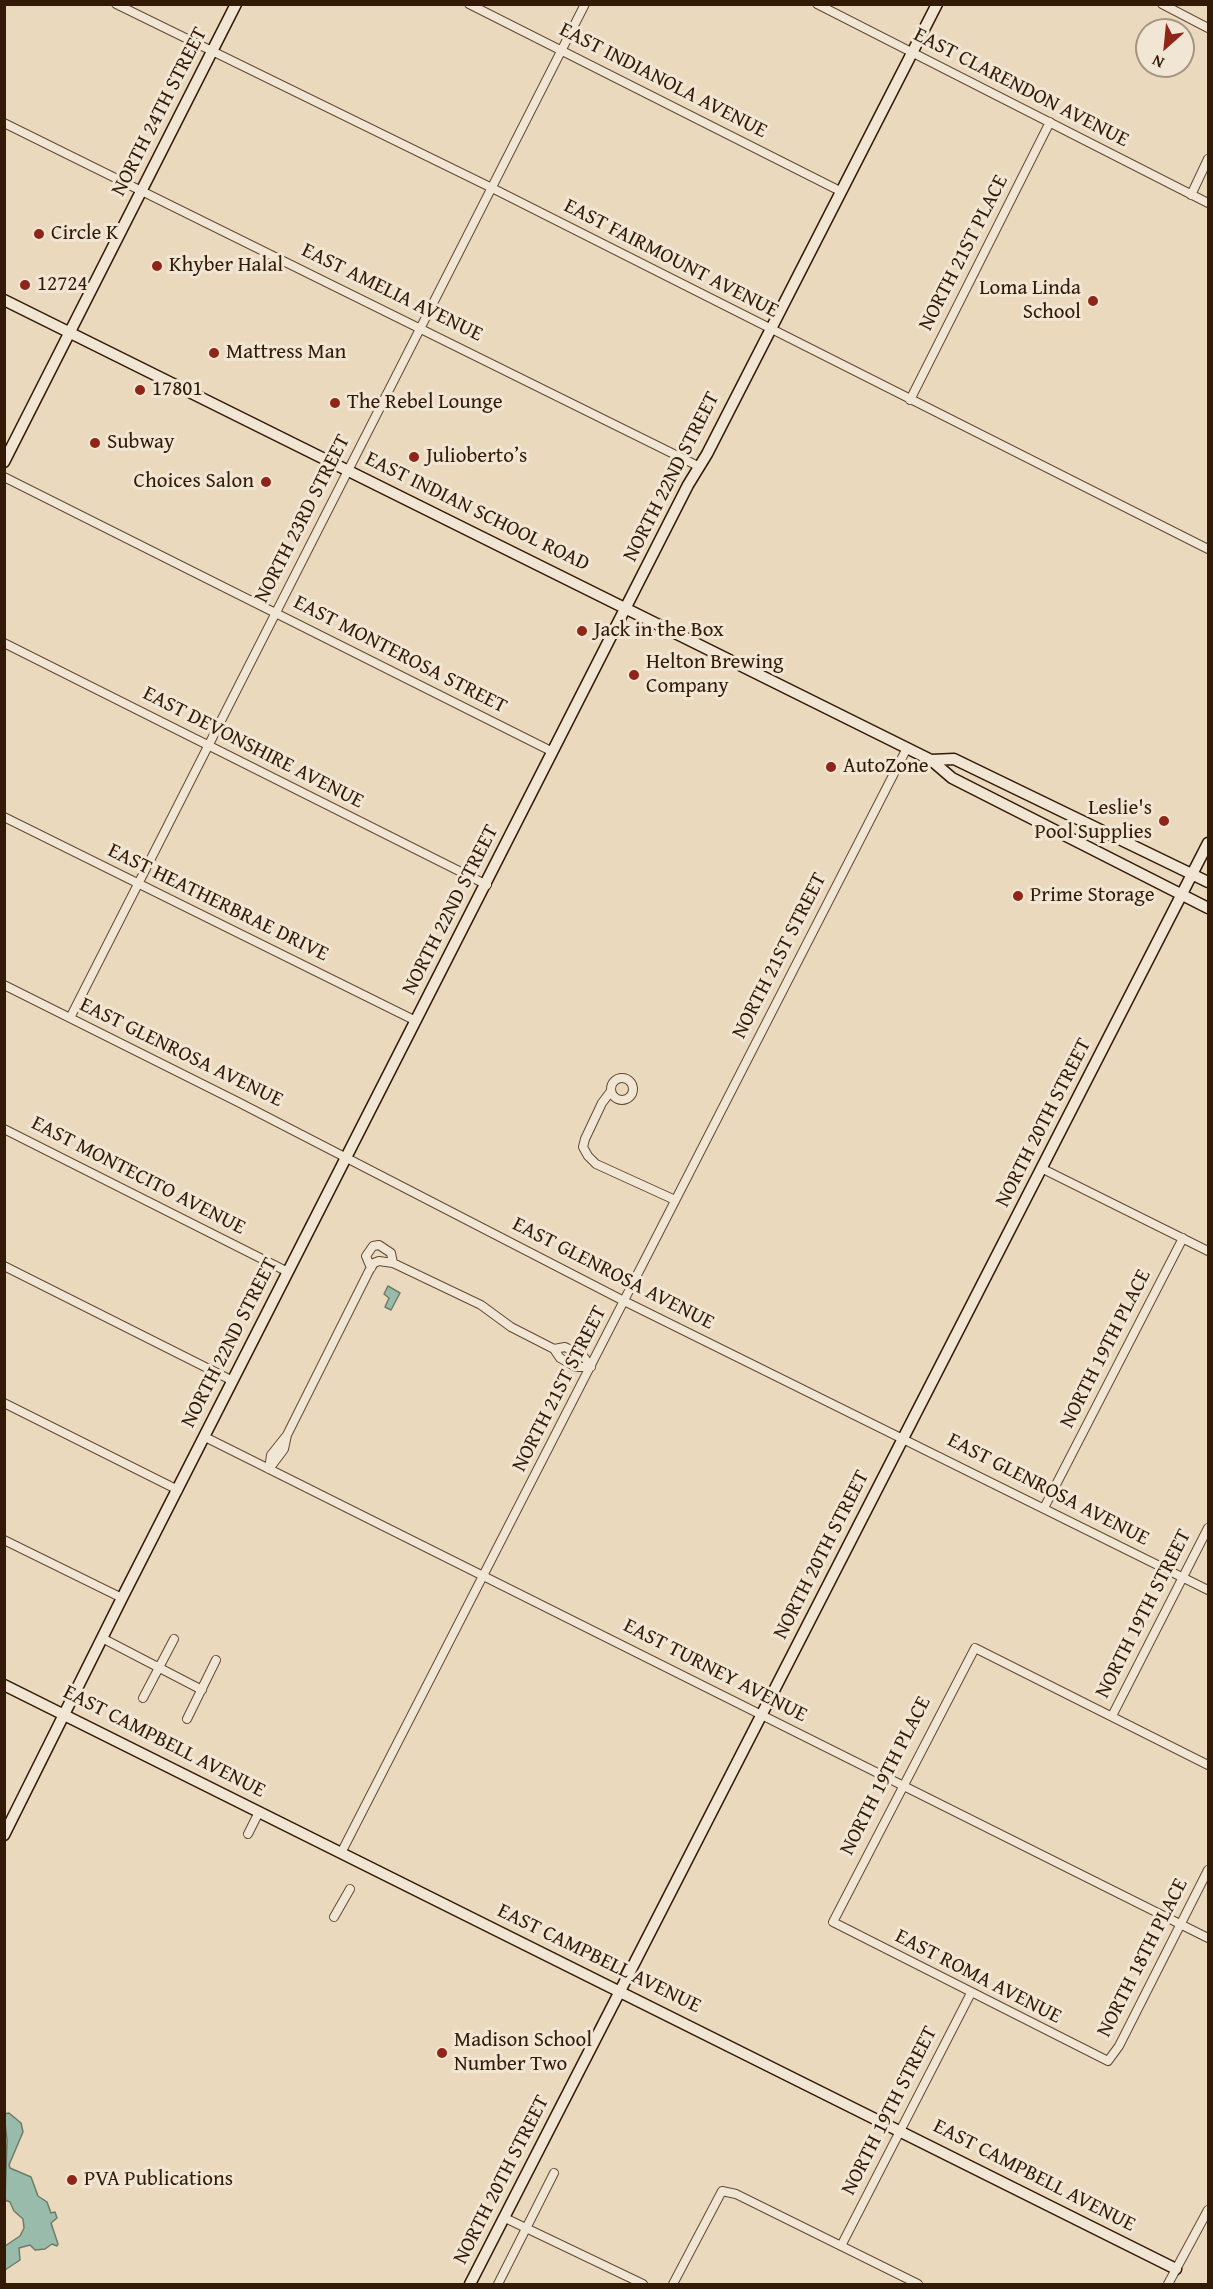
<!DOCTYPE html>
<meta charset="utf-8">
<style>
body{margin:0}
#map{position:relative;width:1213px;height:2289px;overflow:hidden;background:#ead9bd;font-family:"Gentium Book Plus",serif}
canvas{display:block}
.frame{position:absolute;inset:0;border:6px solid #321a06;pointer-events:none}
.north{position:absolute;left:1135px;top:18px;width:60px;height:60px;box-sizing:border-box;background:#f1e6d4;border:2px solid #a59482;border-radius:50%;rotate:207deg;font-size:16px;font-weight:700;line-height:24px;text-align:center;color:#321a06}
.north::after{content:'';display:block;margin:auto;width:21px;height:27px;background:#8f2418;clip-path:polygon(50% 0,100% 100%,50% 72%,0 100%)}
</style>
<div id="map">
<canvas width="1213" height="2289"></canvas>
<div class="frame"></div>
<div class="north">N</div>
</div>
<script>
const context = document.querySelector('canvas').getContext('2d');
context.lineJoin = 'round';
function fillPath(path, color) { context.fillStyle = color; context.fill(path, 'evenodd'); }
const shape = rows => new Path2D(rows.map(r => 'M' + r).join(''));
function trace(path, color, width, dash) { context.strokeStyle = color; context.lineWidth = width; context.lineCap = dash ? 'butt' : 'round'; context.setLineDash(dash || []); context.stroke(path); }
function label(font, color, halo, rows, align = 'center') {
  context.font = font + ' "Gentium Book Plus",serif'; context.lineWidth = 6; context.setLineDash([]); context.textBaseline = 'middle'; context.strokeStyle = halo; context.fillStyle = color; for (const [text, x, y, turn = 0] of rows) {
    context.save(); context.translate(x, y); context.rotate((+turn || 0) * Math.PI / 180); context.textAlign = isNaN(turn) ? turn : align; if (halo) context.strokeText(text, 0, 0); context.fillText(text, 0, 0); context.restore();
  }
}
const water = shape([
 [388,1286,400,1293,391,1310,385,1307,389,1298,384,1294,388,1286],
 [9,2113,21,2123,23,2132,9,2165,10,2168,31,2177,38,2196,47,2202,51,2213,55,2212,57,2218,51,2223,58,2244,57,2246,52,2244,45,2249,35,2250,30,2245,19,2248,20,2260,5,2270,5,2246,20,2236,24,2228,23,2219,14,2211,10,2202,5,2200,7,2140,4,2114,9,2113]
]);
const street = shape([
 [116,4,492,188,1208,549],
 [469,4,840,191],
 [817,4,1208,203],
 [1162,4,1208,28],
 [4,123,698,466],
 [1191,195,1208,159],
 [910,400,1050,122],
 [4,477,553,752],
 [4,643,487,885],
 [4,817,416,1021],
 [4,985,238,1102,624,1301,1208,1590],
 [70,1018,585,4],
 '611 1089a11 11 0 1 1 22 0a11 11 0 1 1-22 0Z',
 [611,1091,602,1103,585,1139,583,1147,588,1156,596,1164,675,1200],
 [4,1129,288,1272],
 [1043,1169,1208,1251],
 [4,1266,233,1381],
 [371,1268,366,1256,373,1246,379,1245,391,1253,393,1263],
 [554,1349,565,1347,575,1352,584,1357,591,1367],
 [4,1403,178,1490],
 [205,1437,1208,1938],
 [269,1469,284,1449,287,1435,369,1271,374,1263,379,1261,393,1263,481,1305,511,1327,554,1349,560,1358,576,1367,591,1367],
 [269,1469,271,1455,287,1435],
 [1044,1508,1183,1238],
 [4,1540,122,1598],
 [102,1638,202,1690],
 [143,1698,174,1639],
 [1112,1716,1208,1528],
 [187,1719,216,1660],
 [1208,1765,975,1648,833,1922,1108,2061,1119,2046,1208,1870],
 [248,1834,259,1812],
 [341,1853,907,748],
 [334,1917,350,1889],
 [505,2218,643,2284],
 [841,2246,971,1993],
 [498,2284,554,2173],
 [673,2284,722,2191,736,2194,918,2284],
 [1168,2284,1208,2210]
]);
const secondary = shape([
 [4,300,931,760,952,778,1208,908],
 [4,462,236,4],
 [931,760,954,759,1208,882],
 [4,1685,1176,2269],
 [4,1835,122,1598,688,485,707,454,937,4],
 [470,2284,1208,843]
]);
const markers = [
 [39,234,6,"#8f2418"],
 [157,266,6,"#8f2418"],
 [25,285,6,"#8f2418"],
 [1093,301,6,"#8f2418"],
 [214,353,6,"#8f2418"],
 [140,390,6,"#8f2418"],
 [335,403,6,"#8f2418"],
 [95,443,6,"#8f2418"],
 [414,457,6,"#8f2418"],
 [266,482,6,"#8f2418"],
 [582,631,6,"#8f2418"],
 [634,675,6,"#8f2418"],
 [831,767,6,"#8f2418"],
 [1164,821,6,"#8f2418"],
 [1018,896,6,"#8f2418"],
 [442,2053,6,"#8f2418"],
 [72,2180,6,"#8f2418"]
];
const streetNames = [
 ["EAST INDIANOLA AVENUE",663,81,27],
 ["EAST CLARENDON AVENUE",1021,88,27],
 ["NORTH 24TH STREET",160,112,-63],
 ["NORTH 21ST PLACE",964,253,-63],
 ["EAST FAIRMOUNT AVENUE",671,259,27],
 ["EAST AMELIA AVENUE",392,293,26],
 ["NORTH 22ND STREET",672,477,-63],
 ["EAST INDIAN SCHOOL ROAD",477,512,26],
 ["NORTH 23RD STREET",303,519,-63],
 ["EAST MONTEROSA STREET",400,655,27],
 ["EAST DEVONSHIRE AVENUE",253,748,27],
 ["EAST HEATHERBRAE DRIVE",218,903,26],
 ["NORTH 22ND STREET",451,910,-63],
 ["NORTH 21ST STREET",780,956,-63],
 ["EAST GLENROSA AVENUE",181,1053,26],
 ["NORTH 20TH STREET",1044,1123,-63],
 ["EAST MONTECITO AVENUE",138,1176,27],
 ["EAST GLENROSA AVENUE",613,1274,27],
 ["NORTH 22ND STREET",230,1343,-63],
 ["NORTH 19TH PLACE",1106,1349,-63],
 ["NORTH 21ST STREET",560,1389,-63],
 ["EAST GLENROSA AVENUE",1048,1490,27],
 ["NORTH 20TH STREET",822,1555,-63],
 ["NORTH 19TH STREET",1144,1614,-63],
 ["EAST TURNEY AVENUE",715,1671,27],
 ["EAST CAMPBELL AVENUE",164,1742,27],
 ["NORTH 19TH PLACE",886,1776,-63],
 ["NORTH 18TH PLACE",1143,1958,-63],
 ["EAST CAMPBELL AVENUE",599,1959,26],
 ["EAST ROMA AVENUE",978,1977,27],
 ["NORTH 19TH STREET",890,2111,-63],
 ["EAST CAMPBELL AVENUE",1034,2176,27],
 ["NORTH 20TH STREET",502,2180,-63]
];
const poiNames = [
 ["Circle K",51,234],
 ["Khyber Halal",169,266],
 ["12724",37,285],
 ["Loma Linda",1081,289,"right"],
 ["School",1081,313,"right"],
 ["Mattress Man",226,353],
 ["17801",152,390],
 ["The Rebel Lounge",347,403],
 ["Subway",107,443],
 ["Julioberto’s",426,457],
 ["Choices Salon",254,482,"right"],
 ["Jack in the Box",594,631],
 ["Helton Brewing",646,663],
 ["Company",646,687],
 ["AutoZone",843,767],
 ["Leslie's",1152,809,"right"],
 ["Pool Supplies",1152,833,"right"],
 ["Prime Storage",1030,896],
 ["Madison School",454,2041],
 ["Number Two",454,2065],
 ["PVA Publications",84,2180]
];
fillPath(water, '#99bbab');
trace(water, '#707b69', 1.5);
trace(street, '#604a34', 10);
trace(secondary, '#321a06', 13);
trace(street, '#f1e6d4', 8);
trace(secondary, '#f1e6d4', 10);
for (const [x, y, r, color] of markers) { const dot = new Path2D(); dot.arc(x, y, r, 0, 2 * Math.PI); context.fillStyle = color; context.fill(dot); trace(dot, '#f1e6d4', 2); }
label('21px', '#321a06', '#f1e6d4', streetNames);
label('21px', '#321a06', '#f1e6d4', poiNames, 'left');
</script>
